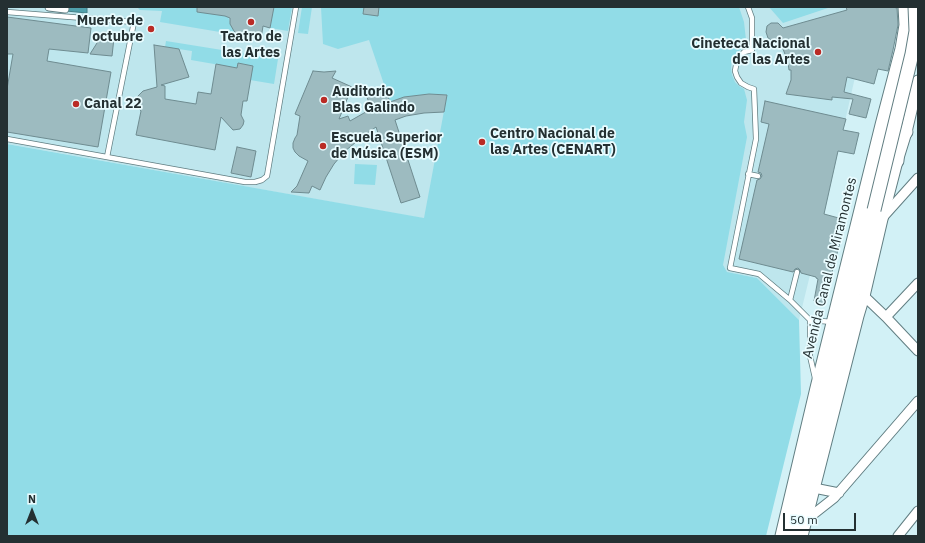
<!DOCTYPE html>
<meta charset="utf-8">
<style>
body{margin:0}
#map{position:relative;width:925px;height:543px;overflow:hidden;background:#d2f1f6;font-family:"IBM Plex Sans",sans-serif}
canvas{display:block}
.frame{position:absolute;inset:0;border:8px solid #243032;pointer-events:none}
.north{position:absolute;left:12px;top:491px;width:40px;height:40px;-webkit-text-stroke:3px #e9fcff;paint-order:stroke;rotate:0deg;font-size:11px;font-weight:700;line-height:16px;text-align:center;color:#243032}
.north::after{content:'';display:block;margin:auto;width:14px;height:18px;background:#243032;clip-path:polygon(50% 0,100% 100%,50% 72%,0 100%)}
.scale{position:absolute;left:783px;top:513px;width:73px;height:18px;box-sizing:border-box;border:2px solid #243032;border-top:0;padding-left:5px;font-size:12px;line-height:14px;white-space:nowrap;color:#243032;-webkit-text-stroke:3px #e9fcff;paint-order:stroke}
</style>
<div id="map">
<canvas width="925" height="543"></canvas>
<div class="frame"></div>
<div class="north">N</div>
<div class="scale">50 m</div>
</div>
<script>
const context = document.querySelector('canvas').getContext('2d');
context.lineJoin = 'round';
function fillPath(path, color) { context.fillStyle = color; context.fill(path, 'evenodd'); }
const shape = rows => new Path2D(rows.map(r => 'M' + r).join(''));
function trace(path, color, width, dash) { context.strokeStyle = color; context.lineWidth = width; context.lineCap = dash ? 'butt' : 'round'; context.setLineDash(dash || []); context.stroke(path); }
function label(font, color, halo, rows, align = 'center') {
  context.font = font + ' "IBM Plex Sans",sans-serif'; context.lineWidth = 3.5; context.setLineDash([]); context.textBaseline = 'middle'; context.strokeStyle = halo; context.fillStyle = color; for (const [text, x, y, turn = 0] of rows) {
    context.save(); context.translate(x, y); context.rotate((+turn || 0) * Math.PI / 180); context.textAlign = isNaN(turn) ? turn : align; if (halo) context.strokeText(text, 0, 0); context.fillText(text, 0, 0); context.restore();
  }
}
const built = shape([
 [7,7,871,7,810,275,799,320,757,278,7,144]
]);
const green = shape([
 [137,7,204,7,228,17,234,31,238,35,160,22,162,11,140,10],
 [274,7,292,7,288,31,270,28],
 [302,7,312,7,308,34,298,33],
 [321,7,739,7,744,22,746,40,745,47,740,50,736,54,732,60,731,68,732,75,735,82,739,86,744,89,747,100,744,122,747,137,723,265,727,272,757,278,799,320,801,394,766,536,7,536,7,144,424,218,447,95,429,94,404,97,390,102,369,40,338,49,323,44],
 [769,7,831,7,783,23],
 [166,41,278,59,274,84,250,80,252,66,238,63,237,68,191,60,192,51,165,47],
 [355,164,377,165,375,185,354,184]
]);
const water = shape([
 [67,7,87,7,87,13,66,11,67,7]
]);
const building = shape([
 [197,7,274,7,270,28,263,26,261,39,238,35,234,31,230,24,230,18,225,16,197,12,197,7],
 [364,7,379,7,378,16,363,14,364,7],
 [846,7,892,7,897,8,898,25,893,50,888,71,878,69,874,84,847,77,844,92,871,99,866,118,849,114,853,99,832,97,832,100,786,94,791,80,791,70,789,70,788,62,783,49,776,41,771,40,768,38,766,32,767,26,771,23,778,23,783,28,847,10,846,7],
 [7,17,91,28,88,53,49,49,47,61,111,72,98,147,7,132,7,89,13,54,7,54,7,17],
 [104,32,112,33,114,38,112,56,90,54,104,32],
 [154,45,179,49,189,77,161,85,165,86,165,99,196,104,198,92,211,94,216,64,237,68,238,63,253,66,247,101,243,101,241,115,244,121,243,125,240,129,233,130,221,117,215,150,136,135,141,111,137,106,136,103,137,97,143,91,157,87,154,45],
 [313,71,324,72,336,71,332,78,352,87,339,119,348,116,350,121,371,109,367,97,386,91,390,102,404,97,429,94,447,95,444,112,424,113,406,116,395,120,420,197,401,203,376,127,366,134,345,151,334,164,326,177,320,190,312,186,309,193,291,192,297,186,308,161,299,156,295,152,293,148,293,143,295,138,297,135,300,116,295,114,313,71],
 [765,101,846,119,843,130,859,133,854,154,838,151,824,214,846,220,828,287,825,303,814,301,818,279,816,278,816,277,801,273,800,270,798,268,795,269,793,272,739,259,757,180,760,179,762,176,761,173,758,172,769,124,761,122,765,101],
 [237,147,256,151,251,177,231,173,237,147]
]);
const service = shape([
 [748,7,752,18,752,50,744,52,740,56,737,60,735,71,737,77,741,83,748,87,754,89,756,139,730,268,759,274,790,300],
 [7,12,134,22,107,157],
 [7,139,245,182,255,182,262,180,267,176,296,7],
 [748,174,758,176],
 [797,272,790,300,810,320,832,322],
 [810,320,810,356,815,378]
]);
const pedestrian = shape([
 [49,7,65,9]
]);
const minor = shape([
 [883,217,918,178],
 [864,296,886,317,918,351],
 [886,317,918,283],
 [814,488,839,493],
 [806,520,834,498,918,401],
 [898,536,918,511]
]);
const tertiary = shape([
 [802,536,858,316,864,296,882,219,897,161,906,132,918,81]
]);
const secondary = shape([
 [884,132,888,137,896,139,900,138,906,132],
 [880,147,887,146,894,150,897,157,897,161],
 [782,536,817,388,882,125,902,49,906,25,905,7],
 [793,536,874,210]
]);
const secondaryBridge = shape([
 [874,210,912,54,916,31,915,7]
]);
const markers = [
 [251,22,4,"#ba2b25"],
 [151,29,4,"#ba2b25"],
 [818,52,4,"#ba2b25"],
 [324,100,4,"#ba2b25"],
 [76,104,4,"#ba2b25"],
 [482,142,4,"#ba2b25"],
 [323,146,4,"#ba2b25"]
];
const poiNames = [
 ["Muerte de",143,21,"right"],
 ["octubre",143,37,"right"],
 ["Teatro de",251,37,"center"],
 ["las Artes",251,53,"center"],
 ["Cineteca Nacional",810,44,"right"],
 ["de las Artes",810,60,"right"],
 ["Auditorio",332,92],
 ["Blas Galindo",332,108],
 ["Canal 22",84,104],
 ["Centro Nacional de",490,134],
 ["las Artes (CENART)",490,150],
 ["Escuela Superior",331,138],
 ["de Música (ESM)",331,154]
];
const streetNames = [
 ["Avenida Canal de Miramontes",830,268,-76]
];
fillPath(built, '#bee6ed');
fillPath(green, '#91dce7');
fillPath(water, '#50a1ac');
trace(water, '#437f87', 1);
fillPath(building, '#9dbbc0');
trace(building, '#6f8c91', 1);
trace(service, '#617e82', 6);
trace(pedestrian, '#617e82', 9);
trace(minor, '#617e82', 11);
trace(tertiary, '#617e82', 13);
trace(secondary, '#617e82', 15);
trace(service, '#fff', 4.5);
trace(pedestrian, '#fff', 7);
trace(minor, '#fff', 9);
trace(tertiary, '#fff', 11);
trace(secondary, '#fff', 13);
trace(secondaryBridge, '#617e82', 15, []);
trace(secondaryBridge, '#fff', 13);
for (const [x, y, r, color] of markers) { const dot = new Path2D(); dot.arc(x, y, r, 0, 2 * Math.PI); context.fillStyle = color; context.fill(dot); trace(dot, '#e9fcff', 1.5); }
label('bold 14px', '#243032', '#e9fcff', poiNames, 'left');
label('14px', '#243032', '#e9fcff', streetNames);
</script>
